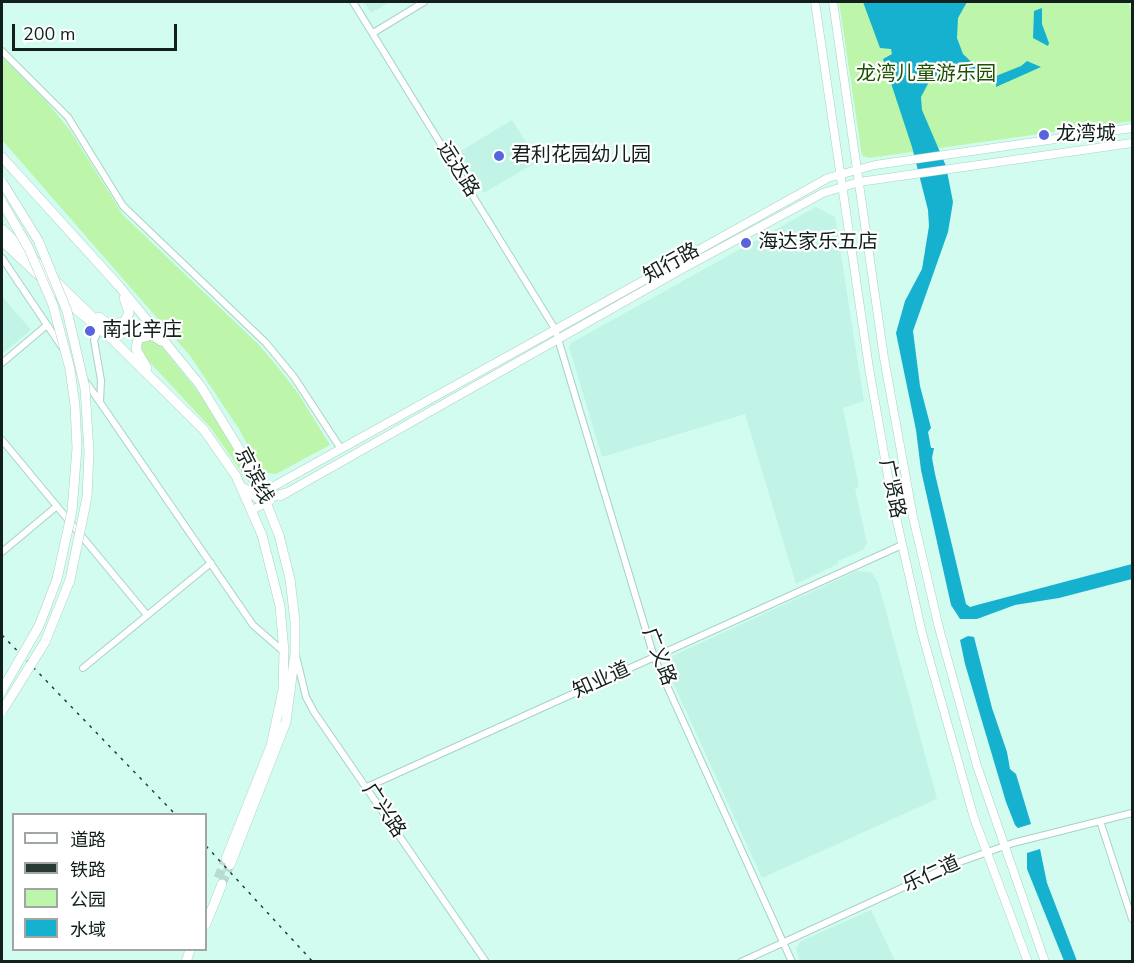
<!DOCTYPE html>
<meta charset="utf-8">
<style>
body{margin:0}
#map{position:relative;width:1134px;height:963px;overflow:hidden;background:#d3fcf1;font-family:"Nunito Sans","Noto Sans SC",sans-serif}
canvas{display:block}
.frame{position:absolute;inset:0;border:3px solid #11201c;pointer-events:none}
.legend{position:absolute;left:12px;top:813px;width:195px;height:138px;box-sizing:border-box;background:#fff;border:2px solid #a0a6a4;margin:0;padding:8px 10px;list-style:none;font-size:18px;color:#11201c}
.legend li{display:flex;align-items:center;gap:12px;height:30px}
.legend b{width:30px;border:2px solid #a0a6a4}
.scale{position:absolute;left:12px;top:24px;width:165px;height:27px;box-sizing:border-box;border:3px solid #11201c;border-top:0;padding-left:8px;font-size:18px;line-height:21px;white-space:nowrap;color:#11201c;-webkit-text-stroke:4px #fff;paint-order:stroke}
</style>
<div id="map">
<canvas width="1134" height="963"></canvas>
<div class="frame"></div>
<ul class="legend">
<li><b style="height:8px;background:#fff"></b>道路</li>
<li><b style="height:8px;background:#283a35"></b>铁路</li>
<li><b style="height:16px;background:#bdf6aa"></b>公园</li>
<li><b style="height:16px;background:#16b1ce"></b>水域</li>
</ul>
<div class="scale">200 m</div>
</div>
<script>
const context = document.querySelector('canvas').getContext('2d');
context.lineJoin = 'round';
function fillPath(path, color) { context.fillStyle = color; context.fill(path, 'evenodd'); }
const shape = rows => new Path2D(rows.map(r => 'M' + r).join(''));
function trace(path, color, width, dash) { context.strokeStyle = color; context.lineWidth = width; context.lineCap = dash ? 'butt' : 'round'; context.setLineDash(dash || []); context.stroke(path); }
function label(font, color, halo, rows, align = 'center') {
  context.font = font + ' "Nunito Sans","Noto Sans SC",sans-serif'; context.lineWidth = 4.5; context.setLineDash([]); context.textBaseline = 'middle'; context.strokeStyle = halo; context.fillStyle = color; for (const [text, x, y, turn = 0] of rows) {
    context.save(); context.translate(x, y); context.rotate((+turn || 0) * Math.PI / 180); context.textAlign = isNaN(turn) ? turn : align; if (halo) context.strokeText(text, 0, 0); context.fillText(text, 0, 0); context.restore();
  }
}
const built = shape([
 [364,2,390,2,371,13],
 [512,120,538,161,484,193,459,152],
 [816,207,835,217,864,401,843,408,859,487,855,489,867,543,863,550,838,561,838,564,796,584,745,414,602,457,569,347,571,343],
 [2,296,31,330,2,354],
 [857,571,871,572,878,582,937,799,762,878,665,665,668,658],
 [871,910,895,961,800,961,796,948,801,941]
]);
const green = shape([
 [839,2,1129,2,1132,14,1132,121,869,158,862,156],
 [2,57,46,101,70,130,123,215,258,344,277,366,298,393,330,445,276,474,262,472,239,429,191,357,2,140],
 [148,338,158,342,208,404,245,466,252,487,210,427,142,354,142,342]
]);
const water = shape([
 [863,2,967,2,958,18,957,38,963,54,982,72,980,82,949,75,940,76,930,80,921,97,922,110,946,166,953,202,948,232,913,331,920,386,931,428,928,432,931,448,934,448,932,458,935,474,966,604,970,607,977,605,1132,564,1132,579,1059,598,1015,605,977,619,960,619,951,605,921,470,916,430,896,333,905,301,922,269,929,226,928,210,912,147,883,59,892,54,891,49,880,48],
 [1042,8,1042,24,1049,43,1048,46,1033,38,1034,11],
 [1027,61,1041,67,996,87,996,76,1021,66],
 [968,636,974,637,992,708,1007,752,1010,769,1016,774,1031,824,1018,828,1015,825,1006,802,965,664,960,640],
 [1040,849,1047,883,1077,961,1064,961,1027,869,1027,853]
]);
const highwayTunnel = shape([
 [218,878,226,859],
 [222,884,230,865]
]);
const minor = shape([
 [353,2,555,329,654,657,792,962],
 [373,33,424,2],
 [2,51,68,117,123,206,266,343,294,377,341,449],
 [2,258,62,347],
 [99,330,94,340,101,380,100,402],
 [2,363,47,325],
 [86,382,253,625,284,652],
 [2,440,147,615],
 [2,552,57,506],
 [296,656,306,697,314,712,486,962],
 [83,668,211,563],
 [367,787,902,545],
 [1100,821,1132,919],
 [741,962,954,864,1013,843,1132,813]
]);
const major = shape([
 [815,2,869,368,892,499,922,633,974,818,1028,962],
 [833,2,884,358,913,517,939,628,977,766,1045,962],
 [258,495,828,178,875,165,1132,128],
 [281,496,682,269,823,193,859,182,1132,143],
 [252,510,270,501]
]);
const highway = shape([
 [2,157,119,286,200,385,255,475,279,535,290,579,295,621,295,653,286,722,230,865],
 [2,229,101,325],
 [2,241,66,301,113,340,204,430,236,476,262,535,280,606,284,652,283,690,271,746,226,859],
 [99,317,110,325,124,322,129,313,124,298],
 [147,368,136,349,138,339,152,335,161,341],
 [244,488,260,500,286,493],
 [206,924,222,884],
 [186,962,190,950]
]);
const rail = shape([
 [2,635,175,814],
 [206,846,313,962]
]);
const highwayBridge = shape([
 [2,182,38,240,67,311,85,388,89,452,87,497,70,580,45,642,2,711],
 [2,202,29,249,53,305,70,369,75,406,77,448,72,511,57,579,39,626,2,690]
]);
const markers = [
 [1044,135,6,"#5864db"],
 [499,156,6,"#5864db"],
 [746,243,6,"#5864db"],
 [90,331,6,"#5864db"]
];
const parkNames = [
 ["龙湾儿童游乐园",926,75]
];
const poiNames = [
 ["龙湾城",1056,135],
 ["君利花园幼儿园",511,156],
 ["海达家乐五店",758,243],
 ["南北辛庄",102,331]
];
const streetNames = [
 ["远达路",457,170,58],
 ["知行路",672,264,-29],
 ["京滨线",253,476,63],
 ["广贤路",891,489,78],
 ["广义路",658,657,69],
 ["知业道",602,681,-24],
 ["广兴路",383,811,56],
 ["乐仁道",932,875,-24]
];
fillPath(built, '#c1f4e6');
fillPath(green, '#bdf6aa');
fillPath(water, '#16b1ce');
trace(highwayTunnel, '#b6dbd1', 9, [9, 4.5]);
trace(minor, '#a9d1c7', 8);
trace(major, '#a9d1c7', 9);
trace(highway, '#a9d1c7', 10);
trace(minor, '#fff', 6);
trace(major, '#fff', 8);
trace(highway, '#fff', 9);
trace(rail, '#283a35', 1.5, [3, 6]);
trace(highwayBridge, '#a9d1c7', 10, []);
trace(highwayBridge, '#fff', 9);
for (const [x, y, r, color] of markers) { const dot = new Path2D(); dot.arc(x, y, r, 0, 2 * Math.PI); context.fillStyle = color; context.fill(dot); trace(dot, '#fff', 2); }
label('20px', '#1d5200', '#fff', parkNames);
label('20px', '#11201c', '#fff', poiNames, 'left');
label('20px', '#11201c', '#fff', streetNames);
</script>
